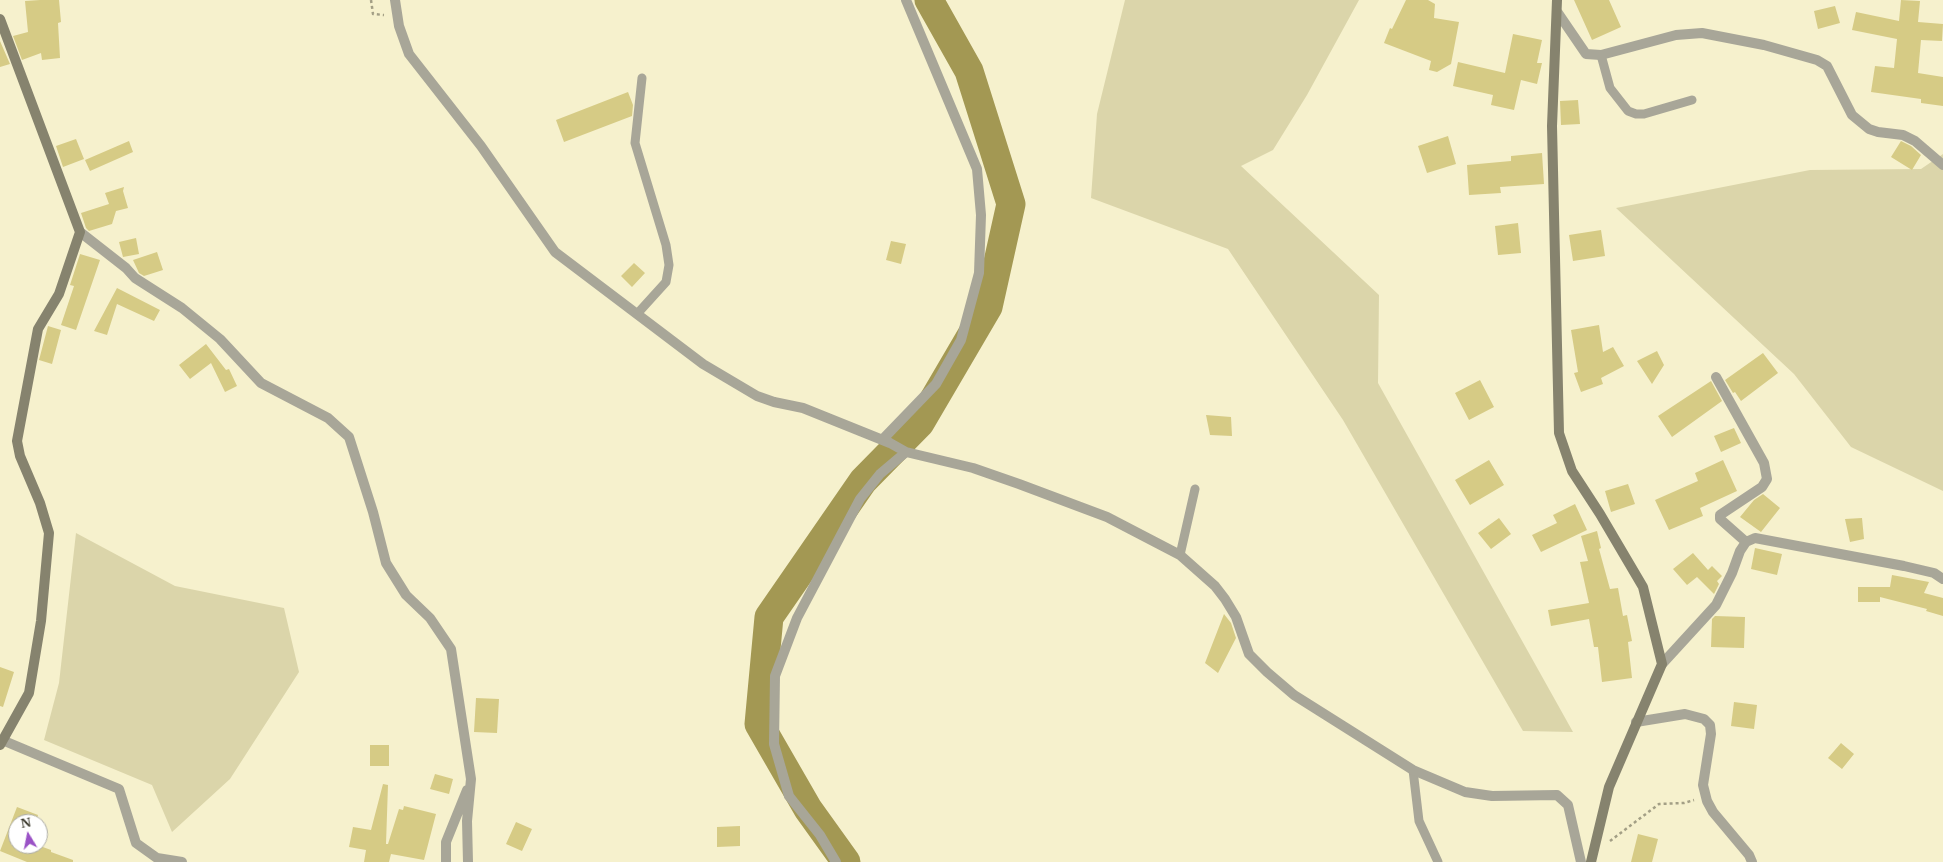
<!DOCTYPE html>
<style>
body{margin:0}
#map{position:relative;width:1943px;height:862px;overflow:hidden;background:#f6f1cd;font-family:"Libre Baskerville",serif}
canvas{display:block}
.north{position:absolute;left:8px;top:814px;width:40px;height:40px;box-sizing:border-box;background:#fff;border:1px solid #adada7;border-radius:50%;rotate:350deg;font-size:11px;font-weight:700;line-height:16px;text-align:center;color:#333124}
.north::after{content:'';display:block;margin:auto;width:14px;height:18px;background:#9a52c6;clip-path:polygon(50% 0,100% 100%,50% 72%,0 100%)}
</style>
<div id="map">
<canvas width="1943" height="862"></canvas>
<div class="north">N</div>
</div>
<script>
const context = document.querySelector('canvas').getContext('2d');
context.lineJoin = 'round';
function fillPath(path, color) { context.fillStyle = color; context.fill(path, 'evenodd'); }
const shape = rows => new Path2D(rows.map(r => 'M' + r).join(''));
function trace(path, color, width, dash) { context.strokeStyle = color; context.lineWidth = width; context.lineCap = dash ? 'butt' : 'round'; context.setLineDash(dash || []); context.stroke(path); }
const green = shape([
 [1125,0,1359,0,1307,95,1273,150,1241,166,1379,295,1378,383,1573,732,1523,731,1343,420,1228,249,1091,198,1097,114],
 [1943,154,1943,491,1851,447,1794,374,1616,208,1810,170,1921,169],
 [76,533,175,586,284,608,299,672,230,779,172,832,152,785,44,740,59,683]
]);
const river = shape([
 [846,862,808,809,759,724,769,617,863,481,920,423,988,307,1011,204,969,71,929,0]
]);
const building = shape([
 [40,0,59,0,61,22,58,23,60,58,42,60,41,53,22,60,13,36,28,32,25,1],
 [1406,0,1428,0,1435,4,1434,18,1459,22,1451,64,1437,72,1429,70,1431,61,1384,43,1390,28,1392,29],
 [1574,0,1609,0,1621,27,1592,40],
 [1901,0,1920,1,1918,22,1943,24,1942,41,1921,40,1918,73,1943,77,1943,106,1921,103,1921,99,1871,92,1875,66,1894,68,1897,39,1852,30,1856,12,1899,21],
 [1835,6,1840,23,1818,29,1814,11],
 [1513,34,1542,40,1537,63,1542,63,1537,84,1521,80,1514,110,1491,105,1493,95,1453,86,1458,62,1505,73],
 [0,41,10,64,0,67],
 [628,92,633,105,632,116,564,142,556,120],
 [1578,100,1580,124,1561,125,1560,101],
 [1448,136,1456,164,1427,173,1418,146],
 [76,139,84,159,63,167,56,146],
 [129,141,133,152,90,171,85,160],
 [1901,141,1911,146,1921,155,1912,170,1891,157],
 [1542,153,1544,184,1500,187,1501,193,1469,195,1467,165,1511,161,1511,156],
 [124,187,123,191,128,208,116,211,112,224,89,231,86,228,81,213,109,204,105,193],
 [1518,223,1521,253,1498,255,1495,226],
 [1601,230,1605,256,1573,261,1569,235],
 [136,238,139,254,123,257,119,242],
 [891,241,906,244,901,264,886,260],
 [157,252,163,270,144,276,139,273,133,260],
 [80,254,100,260,76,330,61,325,74,286,70,285],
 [634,263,645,273,632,287,621,276],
 [117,288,160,310,154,321,117,304,107,335,94,331],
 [1599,325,1603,352,1613,347,1624,366,1601,378,1603,384,1581,392,1574,373,1578,372,1571,330],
 [48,326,61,330,52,364,39,360],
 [206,344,226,370,229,369,237,386,225,392,211,363,190,379,179,365],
 [1657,351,1664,365,1652,384,1637,361],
 [1763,353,1778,373,1741,401,1735,392,1733,393,1725,380],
 [1480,380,1494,407,1469,420,1455,393],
 [1711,381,1722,401,1672,437,1658,416],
 [1206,415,1231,417,1232,436,1210,435],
 [1734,428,1741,443,1721,452,1714,436],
 [1489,460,1504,485,1470,505,1455,480],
 [1723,460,1737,491,1700,508,1703,516,1669,530,1655,500,1698,481,1695,473],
 [1628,484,1635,504,1611,512,1605,491],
 [1763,494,1780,508,1761,532,1740,517,1754,500],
 [1575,504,1587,530,1541,552,1532,535,1557,523,1553,515],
 [1499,518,1511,534,1491,549,1478,533],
 [1862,518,1864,539,1850,542,1845,519],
 [1597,531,1601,548,1599,549,1610,589,1618,588,1623,616,1627,615,1632,641,1628,642,1632,678,1602,682,1598,647,1594,647,1589,619,1551,626,1548,610,1589,603,1580,562,1588,561,1581,536],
 [1755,548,1782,554,1777,575,1751,569],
 [1693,553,1708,570,1712,566,1722,576,1717,581,1719,584,1714,594,1697,577,1687,585,1673,569],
 [1892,575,1929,582,1924,593,1943,598,1943,616,1926,611,1927,609,1880,597,1880,602,1858,602,1858,587,1890,587],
 [1224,614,1231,623,1236,638,1218,673,1205,663],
 [1715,616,1745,617,1744,648,1711,647,1712,619],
 [0,667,14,672,3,707,0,706],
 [476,698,499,699,497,733,474,732],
 [1734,702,1757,705,1754,729,1731,726],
 [1841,743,1854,754,1842,769,1828,758],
 [370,745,389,745,389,766,370,766],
 [435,774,453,779,449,794,430,789],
 [383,784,388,785,386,844,388,844,399,809,403,810,404,806,436,814,424,860,391,854,389,862,364,862,366,850,349,847,353,827,371,830],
 [17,807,38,815,36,822,16,822,16,846,40,846,51,850,51,852,73,860,73,862,27,862,0,851],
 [516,822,532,829,522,851,506,844],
 [740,826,740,846,717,847,717,827],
 [1638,834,1658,839,1652,862,1631,862]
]);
const path = shape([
 [371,0,373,14,384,15],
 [1610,841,1659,804,1684,803,1694,800]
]);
const lane = shape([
 [1601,55,1610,88,1628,111,1636,114,1644,114,1692,100],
 [637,314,666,282,669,265,666,245,635,143,642,78],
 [1180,555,1195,489],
 [1413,770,1419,821,1438,862]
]);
const street = shape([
 [395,0,399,26,409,54,481,146,555,252,703,364,757,396,774,402,803,408,890,443,906,452,973,468,1019,484,1107,517,1180,555,1215,586,1225,599,1236,617,1249,654,1267,672,1294,695,1413,770,1465,792,1492,796,1557,795,1568,805,1581,862],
 [1558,13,1586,54,1601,55,1676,35,1702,33,1764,45,1817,60,1827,66,1852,115,1869,129,1878,132,1903,135,1915,141,1943,165],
 [80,232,126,268,135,278,182,308,220,339,261,383,328,418,349,437,373,512,386,563,406,595,430,618,451,649,471,779,467,821,468,862],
 [1716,377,1764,463,1767,479,1762,487,1720,515,1720,519,1746,542],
 [882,440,936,384,961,340,979,273,981,215,977,169,906,0],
 [1662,664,1716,605,1732,573,1740,551,1746,542,1755,538,1904,566,1934,573,1943,579],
 [1636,722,1685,714,1704,719,1710,725,1711,734,1703,785,1707,801,1713,812,1749,855,1752,862],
 [2,740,119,789,136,843,157,858,182,862],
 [446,862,446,842,467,790],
 [836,862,820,835,789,796,774,744,775,676,797,618,860,499,880,474,906,452]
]);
const secondary = shape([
 [1557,0,1552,126,1559,433,1572,471,1600,514,1643,587,1662,664,1609,787,1591,862],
 [0,19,80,232,59,294,38,329,17,441,20,456,40,503,49,533,41,621,29,693,0,745]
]);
fillPath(green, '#dbd5aa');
trace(river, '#a39853', 29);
fillPath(building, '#d6cb85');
trace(path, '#a39f85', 2.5, [3, 3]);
trace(lane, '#a8a698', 9);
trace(street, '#a8a698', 10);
trace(secondary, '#86836e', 10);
</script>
